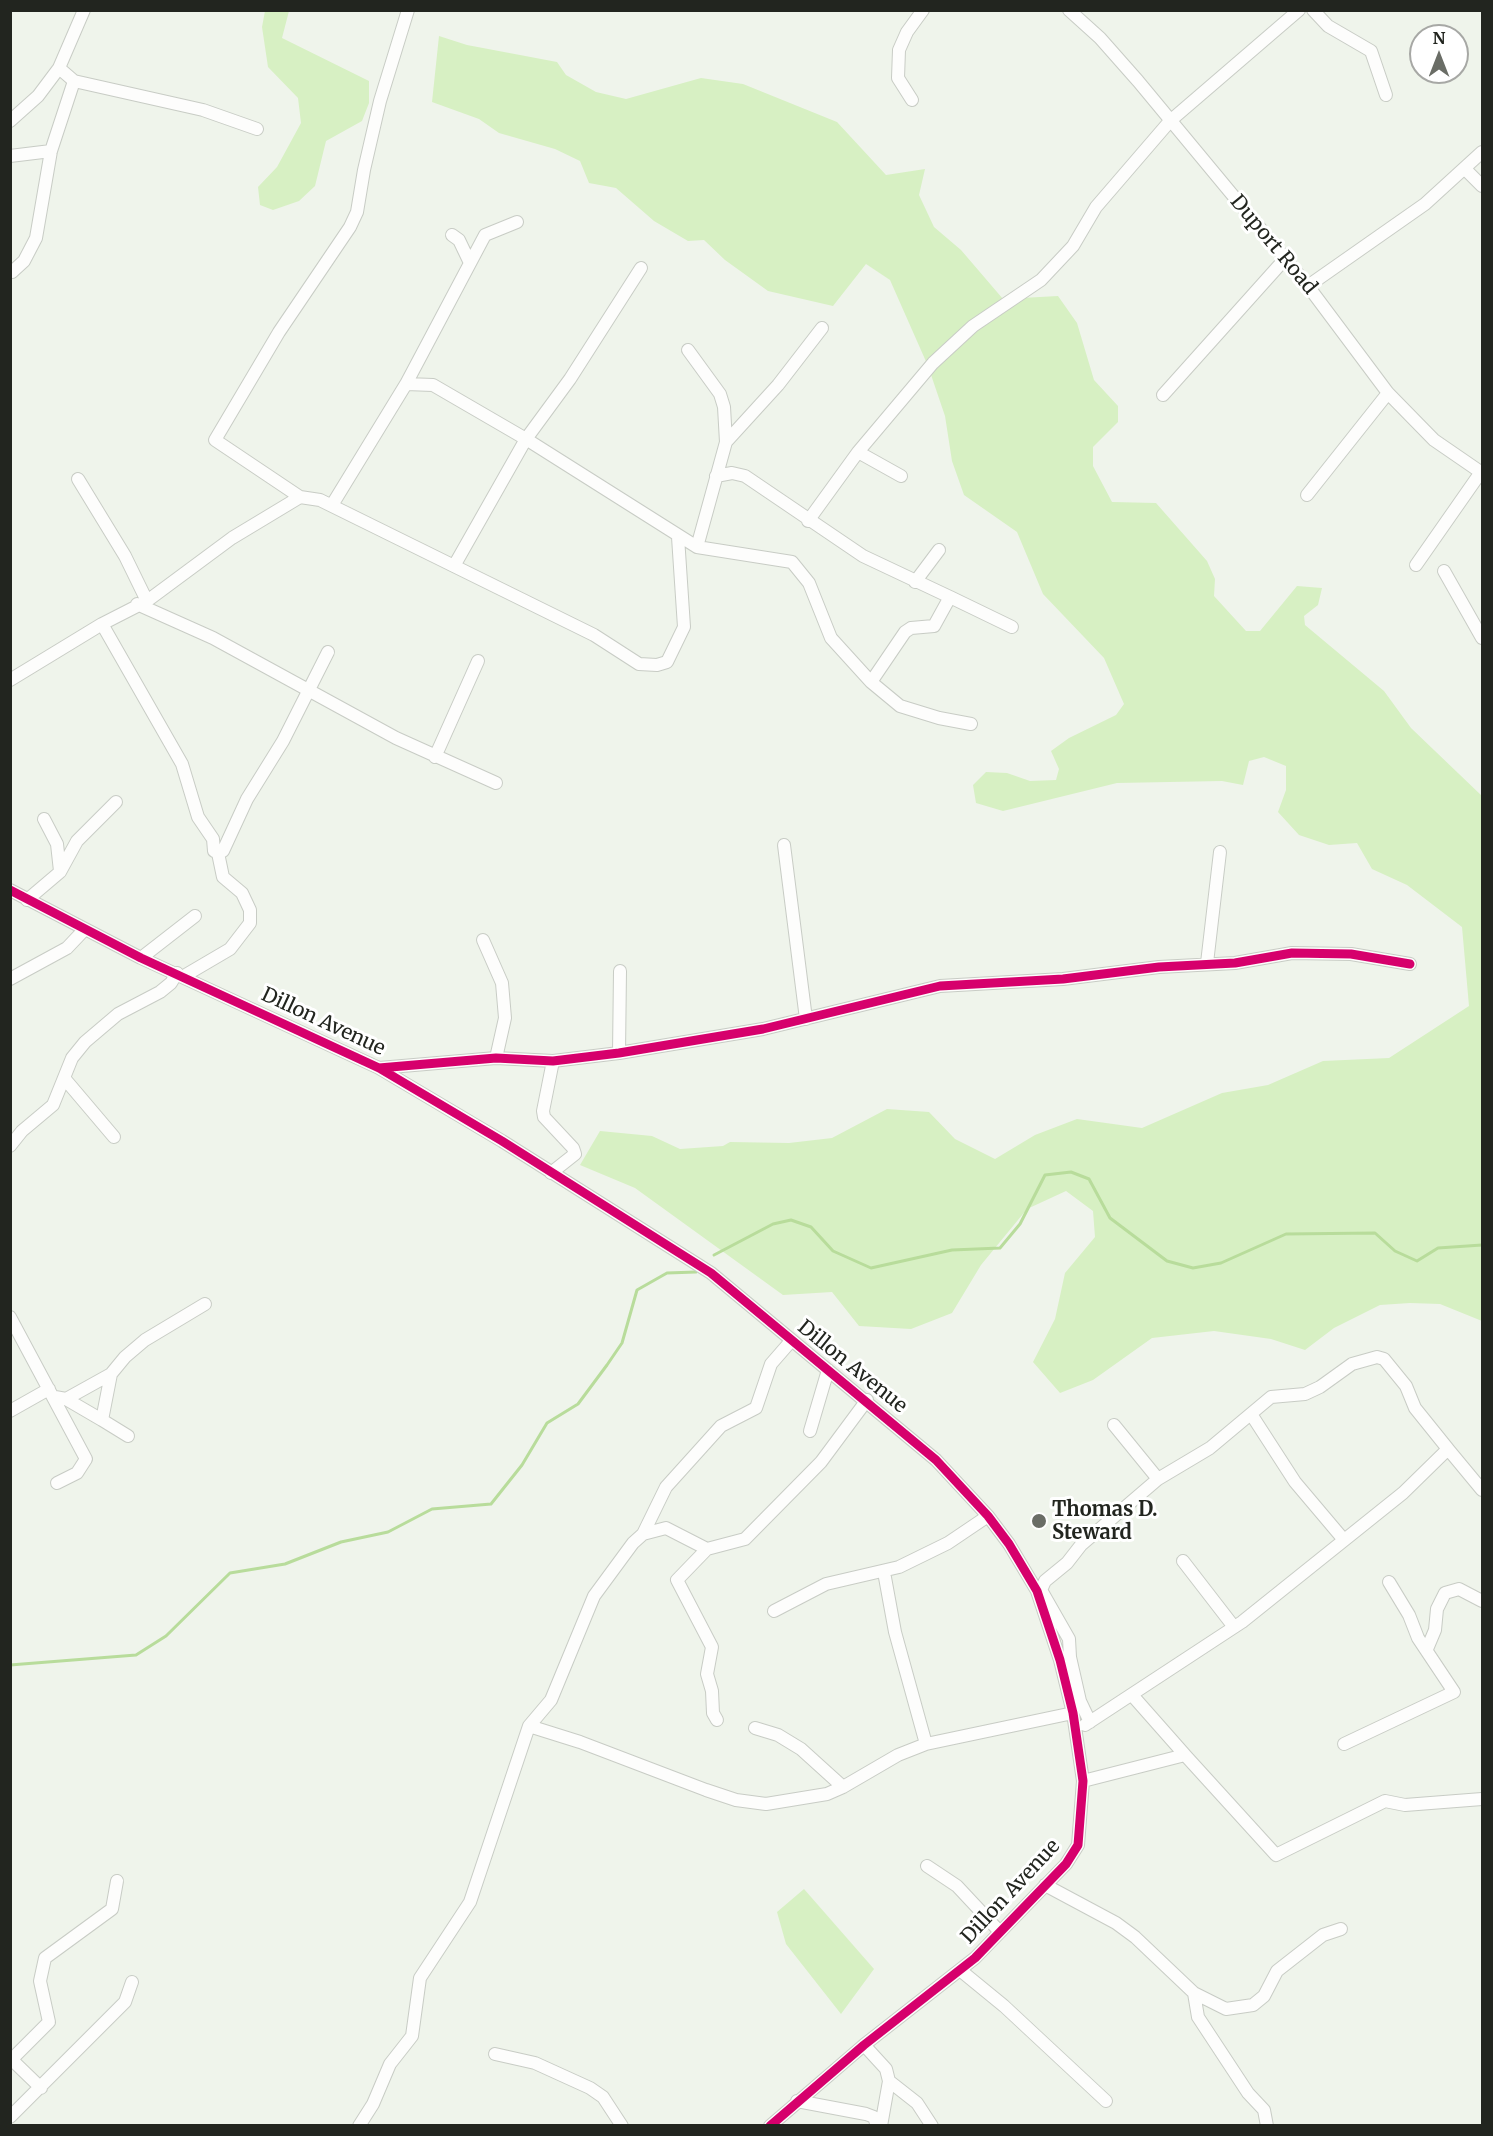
<!DOCTYPE html>
<style>
body{margin:0}
#map{position:relative;width:1493px;height:2136px;overflow:hidden;background:#eff4eb;font-family:Merriweather,serif}
canvas{display:block}
.frame{position:absolute;inset:0;border:12px solid #22251f;pointer-events:none}
.north{position:absolute;left:1409px;top:24px;width:60px;height:60px;box-sizing:border-box;background:#fff;border:2px solid #a7a8a5;border-radius:50%;rotate:0deg;font-size:16px;font-weight:700;line-height:24px;text-align:center;color:#22251f}
.north::after{content:'';display:block;margin:auto;width:21px;height:27px;background:#6a6d66;clip-path:polygon(50% 0,100% 100%,50% 72%,0 100%)}
</style>
<div id="map">
<canvas width="1493" height="2136"></canvas>
<div class="frame"></div>
<div class="north">N</div>
</div>
<script>
const context = document.querySelector('canvas').getContext('2d');
context.lineJoin = 'round';
function fillPath(path, color) { context.fillStyle = color; context.fill(path, 'evenodd'); }
const shape = rows => new Path2D(rows.map(r => 'M' + r).join(''));
function trace(path, color, width, dash) { context.strokeStyle = color; context.lineWidth = width; context.lineCap = dash ? 'butt' : 'round'; context.setLineDash(dash || []); context.stroke(path); }
function label(font, color, halo, rows, align = 'center') {
  context.font = font + ' Merriweather,serif'; context.lineWidth = 6; context.setLineDash([]); context.textBaseline = 'middle'; context.strokeStyle = halo; context.fillStyle = color; for (const [text, x, y, turn = 0] of rows) {
    context.save(); context.translate(x, y); context.rotate((+turn || 0) * Math.PI / 180); context.textAlign = isNaN(turn) ? turn : align; if (halo) context.strokeText(text, 0, 0); context.fillText(text, 0, 0); context.restore();
  }
}
const green = shape([
 [265,11,289,11,282,38,369,81,369,103,362,121,326,141,315,186,299,201,273,210,260,205,258,187,277,167,301,123,298,98,268,67,262,27],
 [439,36,467,45,557,62,566,75,596,92,626,99,701,78,743,84,837,122,886,175,925,169,919,195,934,227,961,250,1003,299,1058,296,1077,323,1094,380,1118,406,1118,422,1093,447,1093,466,1112,502,1156,503,1207,561,1215,579,1214,596,1246,631,1260,631,1297,586,1322,588,1318,605,1304,616,1305,625,1384,691,1411,728,1482,796,1482,1321,1440,1304,1410,1303,1380,1305,1334,1328,1305,1350,1271,1339,1214,1331,1152,1338,1093,1380,1060,1393,1033,1362,1055,1319,1065,1273,1095,1237,1093,1211,1066,1191,1027,1209,981,1265,952,1313,911,1329,859,1326,832,1292,783,1295,635,1188,580,1165,600,1131,652,1136,680,1149,723,1146,730,1142,789,1143,832,1138,887,1109,929,1112,955,1139,995,1159,1035,1135,1077,1119,1142,1128,1222,1093,1268,1085,1323,1061,1389,1058,1469,1006,1462,927,1407,885,1372,869,1357,843,1329,845,1299,835,1278,812,1286,790,1286,766,1264,757,1249,761,1243,785,1222,781,1117,783,1003,811,976,803,973,785,986,772,1007,773,1030,781,1056,780,1059,769,1051,751,1069,738,1116,715,1124,704,1104,658,1043,594,1017,532,964,495,952,461,945,416,928,366,890,280,866,264,833,306,768,291,725,260,704,240,688,241,654,221,616,188,589,183,580,161,555,149,499,133,479,119,432,102],
 [804,1889,874,1969,841,2014,786,1944,777,1912]
]);
const stream = shape([
 [714,1255,773,1224,791,1220,811,1227,833,1251,871,1268,952,1250,1000,1248,1020,1224,1045,1175,1071,1172,1089,1179,1110,1218,1167,1261,1193,1268,1221,1263,1286,1234,1375,1233,1395,1251,1417,1261,1438,1248,1482,1245],
 [10,1665,136,1655,166,1636,230,1573,285,1564,341,1542,388,1532,432,1509,491,1504,522,1465,547,1423,578,1404,607,1365,622,1343,637,1290,667,1273,696,1272]
]);
const minor = shape([
 [1069,10,1100,38,1138,81,1308,286,1388,393,1434,440,1482,473],
 [1313,10,1328,26,1371,51,1386,95],
 [59,68,74,81,203,110,257,129],
 [912,100,898,78,899,50,907,32,923,10],
 [10,121,38,96,59,68,84,10],
 [10,156,51,151],
 [1466,170,1482,186],
 [452,235,459,240,470,263],
 [12,272,24,261,36,238,51,151,74,81],
 [1308,286,1425,204,1482,152],
 [688,350,720,394,724,407,726,442],
 [406,384,485,235,517,222],
 [1163,395,1284,260],
 [858,452,901,476],
 [716,476,732,473,745,476,863,556,950,597,934,626,911,628,905,632,871,682],
 [78,479,125,556,147,601],
 [1307,495,1388,393],
 [300,497,215,440,279,332,350,227,357,212,364,170,380,101,408,10],
 [332,505,406,384,433,385,526,439,697,547,792,562,809,583,831,638,871,682,900,706,939,718,971,724],
 [808,521,858,452,933,363,973,326,1041,280,1073,246,1096,207,1170,121,1299,10],
 [697,547,726,442,778,385,822,328],
 [1416,565,1481,472],
 [454,566,526,439,570,379,641,268],
 [1444,571,1482,638],
 [915,582,939,550],
 [950,597,1012,627],
 [137,604,213,638,396,738,496,783],
 [102,624,182,764,198,817,213,839,214,851,218,853,223,877,242,893,250,910,250,923,230,949,184,976],
 [10,680,102,624,147,601,232,538,300,497,320,500,594,635,639,664,657,665,667,662,684,627,678,537],
 [435,757,478,661],
 [44,819,57,844,60,871],
 [784,845,806,1019],
 [218,853,223,851,247,799,283,741,328,652],
 [10,890,141,958,379,1068,502,1141,711,1273,936,1460,988,1516,1009,1544,1037,1591,1060,1660,1073,1713,1083,1781,1078,1845,1066,1864,975,1958,864,2045,770,2126],
 [27,900,60,872,77,841,116,802],
 [483,940,502,983,505,1018,496,1058],
 [141,958,195,916],
 [1207,963,1220,852],
 [10,979,67,948,85,929],
 [619,1053,620,971],
 [379,1068,496,1058,553,1061,619,1053,763,1029,940,986,1063,979,1159,967,1235,963,1292,953,1351,954,1410,964],
 [64,1078,114,1137],
 [10,1146,22,1131,53,1105,72,1058,85,1042,118,1014,160,992,171,983,177,973],
 [551,1173,575,1154,573,1148,544,1117,543,1111,553,1061],
 [10,1317,86,1459,77,1473,57,1483],
 [55,1397,66,1399,111,1374],
 [66,1399,102,1420],
 [10,1411,49,1389],
 [1251,1414,1295,1482,1344,1540],
 [1114,1425,1158,1479],
 [810,1431,828,1370],
 [128,1436,102,1420,111,1374,125,1357,145,1340,205,1304],
 [643,1534,666,1487,721,1426,756,1408,771,1364,791,1341],
 [1183,1561,1234,1627],
 [884,1572,895,1632,926,1744],
 [774,1611,826,1584,899,1567,948,1543,988,1516],
 [1427,1649,1435,1630,1437,1609,1445,1593,1459,1589,1482,1601],
 [1132,1695,1185,1755],
 [717,1720,713,1713,712,1691,707,1674,712,1647,677,1580,707,1549,745,1539,821,1462,867,1400],
 [1090,1722,1080,1701,1070,1657,1069,1639,1041,1590,1045,1581,1067,1563,1081,1545,1158,1479,1210,1448,1271,1397,1305,1394,1320,1387,1352,1364,1377,1357,1384,1359,1406,1386,1415,1408,1448,1449],
 [1085,1725,1242,1622,1403,1493,1448,1449,1482,1490],
 [529,1726,580,1742,706,1790,736,1800,766,1804,827,1794,843,1787,898,1755,926,1744,1073,1713],
 [755,1728,778,1735,801,1749,843,1787],
 [1344,1744,1454,1692,1418,1638,1409,1615,1389,1582],
 [1083,1781,1185,1755,1276,1855,1385,1801,1405,1805,1482,1799],
 [927,1866,957,1886,1000,1932],
 [1045,1885,1116,1923,1135,1937,1194,1993,1198,2017,1248,2093,1264,2110,1267,2126],
 [960,1970,1004,2006,1106,2101],
 [1194,1993,1226,2009,1253,2005,1264,1996,1277,1971,1323,1935,1341,1929],
 [864,2045,886,2069,889,2081,881,2126],
 [495,2054,535,2063,590,2088,603,2097,622,2126],
 [10,2058,41,2088],
 [12,2059,49,2022,40,1981,45,1958,112,1909,117,1881],
 [889,2081,917,2103,932,2126],
 [797,2101,866,2114,874,2117,877,2126],
 [10,2117,125,2002,132,1982],
 [359,2126,373,2104,390,2064,412,2036,420,1978,470,1902,529,1726,551,1700,594,1596,633,1543,643,1534,666,1528,707,1549]
]);
const cycleway = shape([
 [10,890,141,958,379,1068,502,1141,711,1273,936,1460,988,1516,1009,1544,1037,1591,1060,1660,1073,1713,1083,1781,1078,1845,1066,1864,975,1958,864,2045,770,2126],
 [379,1068,496,1058,553,1061,619,1053,763,1029,940,986,1063,979,1159,967,1235,963,1292,953,1351,954,1410,964]
]);
const markers = [
 [1039,1521,8,"#6a6d66"]
];
const streetNames = [
 ["Duport Road",1273,245,50],
 ["Dillon Avenue",323,1022,25],
 ["Dillon Avenue",852,1367,39],
 ["Dillon Avenue",1011,1892,-47]
];
const poiNames = [
 ["Thomas D.",1052,1510],
 ["Steward",1052,1533]
];
fillPath(green, '#d7f0c3');
trace(stream, '#b8dc9b', 3);
trace(minor, '#c8ccc5', 14);
trace(minor, '#fdfdfc', 12);
trace(cycleway, '#d6006c', 9);
for (const [x, y, r, color] of markers) { const dot = new Path2D(); dot.arc(x, y, r, 0, 2 * Math.PI); context.fillStyle = color; context.fill(dot); trace(dot, '#fff', 2); }
label('20px', '#22251f', '#fff', streetNames);
label('bold 20px', '#22251f', '#fff', poiNames, 'left');
</script>
